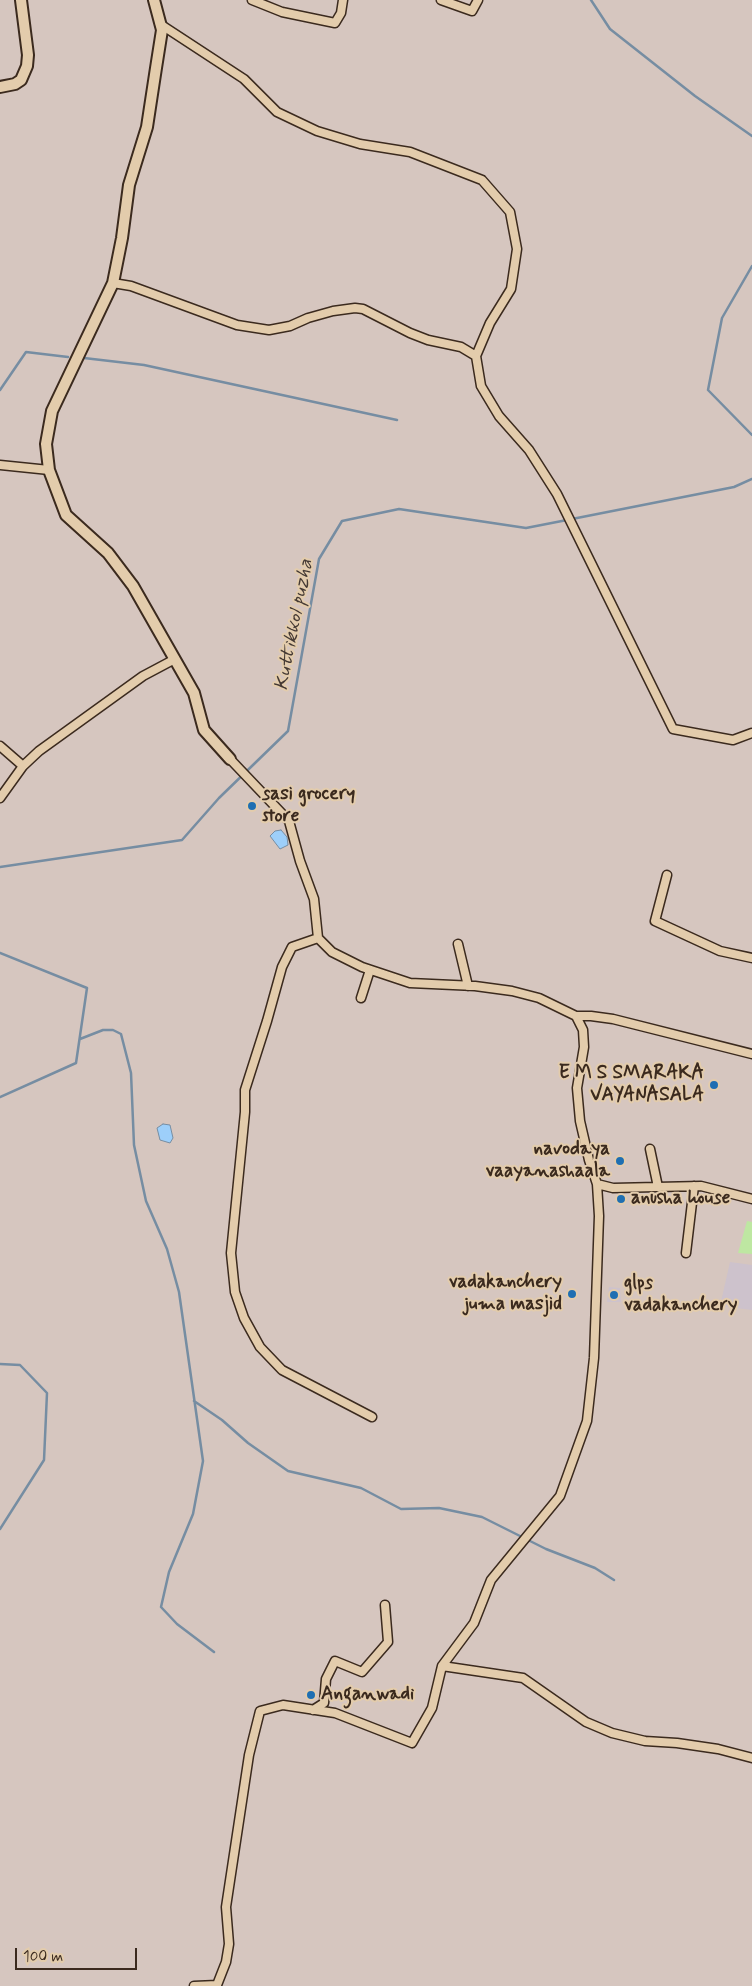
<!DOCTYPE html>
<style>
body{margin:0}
#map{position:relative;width:752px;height:1986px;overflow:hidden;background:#d6c6bf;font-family:Mynerve,sans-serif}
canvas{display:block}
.scale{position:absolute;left:15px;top:1948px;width:122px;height:22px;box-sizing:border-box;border:2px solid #3b2a1e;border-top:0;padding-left:6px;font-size:15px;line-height:18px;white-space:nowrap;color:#3b2a1e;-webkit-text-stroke:4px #e3ccac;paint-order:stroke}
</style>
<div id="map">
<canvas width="752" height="1986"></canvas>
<div class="scale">100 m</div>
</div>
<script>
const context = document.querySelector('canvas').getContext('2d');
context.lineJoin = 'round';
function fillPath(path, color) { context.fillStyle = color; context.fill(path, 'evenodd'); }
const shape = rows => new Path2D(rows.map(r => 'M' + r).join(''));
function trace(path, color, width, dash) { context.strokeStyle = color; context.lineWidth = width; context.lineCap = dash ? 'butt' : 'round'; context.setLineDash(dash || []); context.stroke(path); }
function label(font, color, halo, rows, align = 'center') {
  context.font = font + ' Mynerve,sans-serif'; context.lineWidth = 4; context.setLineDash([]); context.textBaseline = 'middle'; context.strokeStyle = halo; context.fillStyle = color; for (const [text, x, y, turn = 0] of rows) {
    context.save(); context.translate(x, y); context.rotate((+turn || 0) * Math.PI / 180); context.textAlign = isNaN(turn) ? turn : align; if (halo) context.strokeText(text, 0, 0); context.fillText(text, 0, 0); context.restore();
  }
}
const built = shape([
 [730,1262,752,1265,752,1310,720,1306],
 [609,1287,620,1288,621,1302,607,1302]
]);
const green = shape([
 [747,1221,752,1222,752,1254,738,1253]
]);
const water = shape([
 [281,830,287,837,288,845,280,849,270,836,275,831,281,830],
 [163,1124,170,1125,173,1138,170,1143,160,1140,157,1128,163,1124]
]);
const stream = shape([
 [591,0,610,29,695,96,752,136],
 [752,266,722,318,708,390,752,435],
 [84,358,144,365,397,420],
 [0,390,26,352,68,357],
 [572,519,734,487,752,479],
 [0,867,182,840,219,798,288,731,319,559,342,521,399,509,526,528,567,520],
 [0,953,87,988,76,1063,0,1097],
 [80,1039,103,1030,113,1030,121,1034,131,1073,134,1145,146,1201,167,1249,179,1292,203,1461,193,1514,169,1572,161,1607,177,1624,214,1652],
 [0,1364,20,1365,47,1393,44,1460,0,1529],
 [194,1401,222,1420,248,1443,288,1471,361,1488,401,1509,439,1508,482,1517,546,1549,595,1568,614,1580]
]);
const minor = shape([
 [252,0,282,12,335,23,341,13,343,0],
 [441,0,472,11,478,0],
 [160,24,244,79,277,112,317,131,360,144,410,152,482,180,510,212,517,249,511,289,490,323,476,356,481,386,499,416,529,450,557,494,673,729,733,740,752,733],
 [113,283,131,286,237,325,269,330,290,326,308,318,333,311,355,308,363,309,410,333,428,340,461,347,476,356],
 [0,465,49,470],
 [0,746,23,766],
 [230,759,289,821,300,861,314,899,318,938,332,952,362,967,410,983,475,986,512,991,539,998,576,1016,583,1030,584,1047,577,1088,580,1121,589,1160,597,1184,613,1188,701,1186,752,1199],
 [0,798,23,766,39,751,143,676,175,659],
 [667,875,655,921,720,951,752,958],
 [318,938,292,947,282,967,267,1021,245,1090,245,1112,231,1253,235,1292,244,1318,260,1347,282,1370,372,1417],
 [458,944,468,986],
 [361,998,370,970],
 [576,1016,591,1016,613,1019,752,1054],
 [650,1149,658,1187],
 [686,1253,694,1186],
 [442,1666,523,1678,586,1722,612,1733,645,1741,677,1743,718,1749,752,1758],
 [313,1710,324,1703,326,1679,335,1661,362,1672,388,1642,385,1605],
 [194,1986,217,1985,226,1962,229,1944,226,1907,249,1755,260,1711,283,1705,335,1713,412,1743,432,1708,442,1666,474,1623,491,1580,560,1496,587,1421,594,1358,599,1216,597,1184]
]);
const tertiary = shape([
 [154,0,162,30,156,68,147,127,129,185,122,238,113,283,52,411,46,444,49,470,66,515,108,553,133,586,194,693,204,730,230,759],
 [0,87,15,84,21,80,27,66,28,55,21,0]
]);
const markers = [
 [252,806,5,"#1f6fb2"],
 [714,1085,5,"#1f6fb2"],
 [620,1161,5,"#1f6fb2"],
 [621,1199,5,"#1f6fb2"],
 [572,1294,5,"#1f6fb2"],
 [614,1295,5,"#1f6fb2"],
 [311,1695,5,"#1f6fb2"]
];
const poiNames = [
 ["sasi grocery",262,795],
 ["store",262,817],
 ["E M S SMARAKA",704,1074,"right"],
 ["VAYANASALA",704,1096,"right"],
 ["navodaya",610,1150,"right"],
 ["vaayanashaala",610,1172,"right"],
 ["anusha house",631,1199],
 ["vadakanchery",562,1283,"right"],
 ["juma masjid",562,1305,"right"],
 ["glps",624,1284],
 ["vadakanchery",624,1306],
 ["Anganwadi",321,1695]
];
const waterNames = [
 ["Kuttikkol puzha",295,625,-79]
];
fillPath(built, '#cdc2cc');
fillPath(green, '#bee7a2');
fillPath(water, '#9dcffa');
trace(water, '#768da2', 1);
trace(stream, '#768da2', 2.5);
trace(minor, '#3b2a1e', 11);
trace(tertiary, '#3b2a1e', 14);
trace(minor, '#e3ccac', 8);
trace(tertiary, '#e3ccac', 10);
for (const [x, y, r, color] of markers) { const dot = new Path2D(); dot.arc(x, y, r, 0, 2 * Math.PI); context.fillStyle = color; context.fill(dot); trace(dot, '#e3ccac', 2); }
label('bold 19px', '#3b2a1e', '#e3ccac', poiNames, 'left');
label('italic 20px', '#453a34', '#e3ccac', waterNames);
</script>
